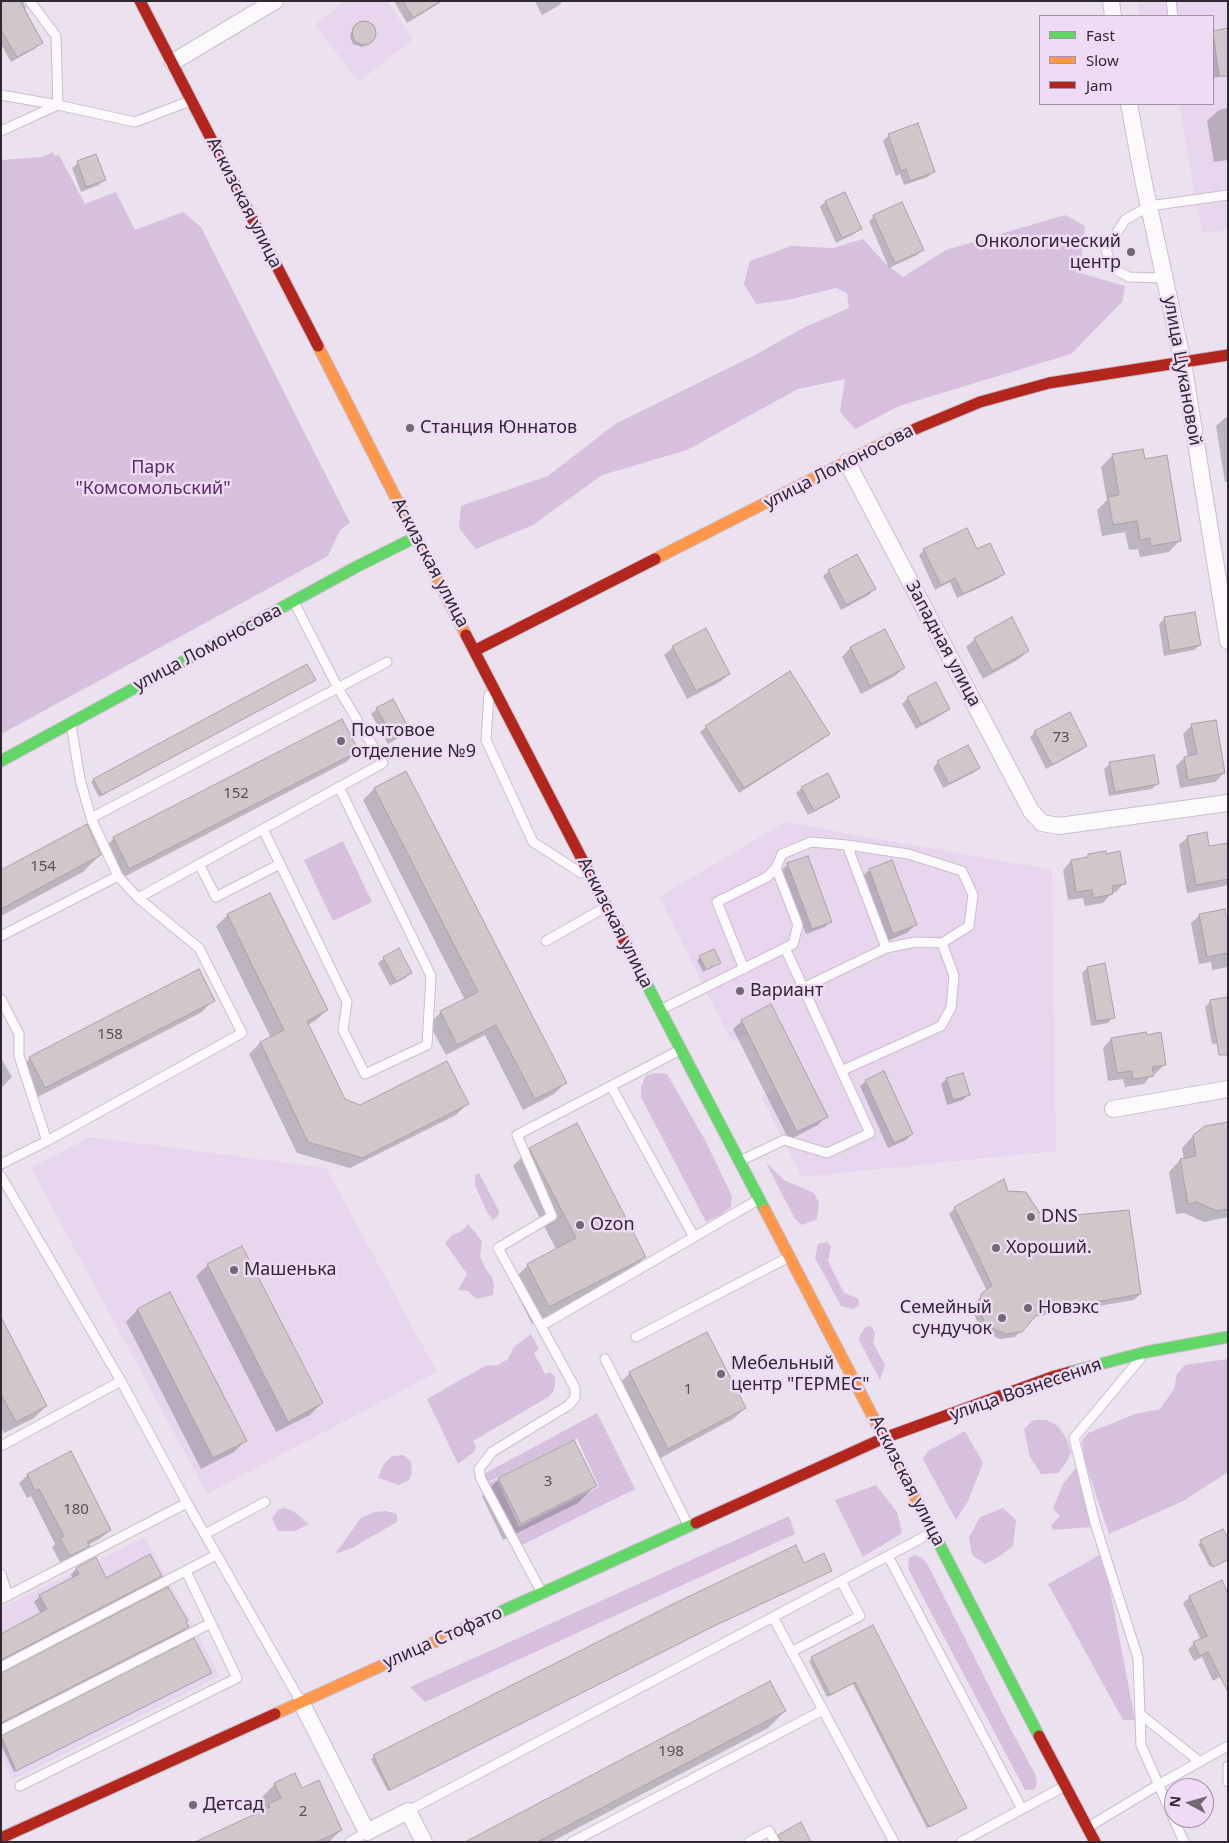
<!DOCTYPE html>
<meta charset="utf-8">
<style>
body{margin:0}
#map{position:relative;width:1229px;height:1843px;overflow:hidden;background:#ece1ef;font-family:"Noto Sans",sans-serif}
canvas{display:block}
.frame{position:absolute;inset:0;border:2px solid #2f2832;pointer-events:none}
.legend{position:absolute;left:1039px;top:15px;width:175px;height:90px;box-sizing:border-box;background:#efdbf5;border:1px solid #a293a7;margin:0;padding:6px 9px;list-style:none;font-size:15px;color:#2f2832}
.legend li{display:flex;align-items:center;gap:10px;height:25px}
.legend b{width:25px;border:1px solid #a293a7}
.north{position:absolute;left:1164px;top:1778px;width:50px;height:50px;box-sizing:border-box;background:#efdbf5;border:1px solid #a293a7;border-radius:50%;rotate:276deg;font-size:14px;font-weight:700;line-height:20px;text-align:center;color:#2f2832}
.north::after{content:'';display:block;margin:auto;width:18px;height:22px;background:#716974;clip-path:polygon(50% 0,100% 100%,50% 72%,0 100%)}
</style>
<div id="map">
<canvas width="1229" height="1843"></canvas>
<div class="frame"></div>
<ul class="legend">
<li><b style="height:6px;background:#63d668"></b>Fast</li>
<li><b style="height:6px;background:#ff974d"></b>Slow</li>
<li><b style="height:6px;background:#b3261e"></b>Jam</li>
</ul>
<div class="north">N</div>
</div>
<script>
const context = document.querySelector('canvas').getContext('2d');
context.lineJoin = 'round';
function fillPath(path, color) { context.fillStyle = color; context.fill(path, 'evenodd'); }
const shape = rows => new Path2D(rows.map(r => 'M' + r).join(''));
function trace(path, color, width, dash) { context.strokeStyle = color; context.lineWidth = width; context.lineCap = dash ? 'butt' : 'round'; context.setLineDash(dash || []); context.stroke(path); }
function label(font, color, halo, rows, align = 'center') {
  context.font = font + ' "Noto Sans",sans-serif'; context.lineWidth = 5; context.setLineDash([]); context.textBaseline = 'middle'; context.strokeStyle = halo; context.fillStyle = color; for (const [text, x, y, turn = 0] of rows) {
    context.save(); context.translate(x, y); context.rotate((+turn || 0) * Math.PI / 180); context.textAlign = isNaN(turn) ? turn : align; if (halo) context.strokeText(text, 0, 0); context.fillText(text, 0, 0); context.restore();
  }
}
const built = shape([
 [345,1,387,1,413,39,359,82,315,25],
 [1137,1,1228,1,1228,229,1202,233,1179,104,1213,104,1213,16,1140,16],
 [785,822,1052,870,1056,1151,802,1177,761,1096,776,1089,748,1034,732,1043,659,897],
 [90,1137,326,1168,437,1372,207,1494,31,1168],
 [145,1537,220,1676,12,1780,1,1754,1,1608]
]);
const green = shape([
 [53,152,55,156,59,155,85,204,116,192,135,230,183,212,201,227,350,523,340,530,328,556,1,734,1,160,42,157],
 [1065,215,1085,226,1080,273,1125,286,1122,302,1071,354,899,406,855,429,840,412,845,379,798,389,687,450,602,475,533,525,476,549,459,528,461,506,548,476,615,424,755,355,805,327,849,308,847,293,836,288,787,300,756,304,744,284,750,261,791,246,833,248,863,239,885,263,903,277,946,250],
 [343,841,372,902,333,921,304,860],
 [656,1073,667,1074,705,1140,732,1196,731,1207,722,1214,706,1222,641,1097,641,1087,646,1075],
 [766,1163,784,1180,814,1193,819,1203,817,1219,802,1225,795,1219],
 [479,1173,499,1211,498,1216,493,1220,487,1212,475,1185,475,1175],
 [468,1224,482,1241,480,1256,486,1270,492,1277,494,1286,493,1295,476,1299,468,1291,458,1290,467,1274,445,1243,452,1235,462,1231],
 [827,1242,831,1246,828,1261,844,1293,858,1298,859,1305,853,1309,841,1306,815,1258,818,1244],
 [868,1326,872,1327,875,1333,873,1343,885,1365,880,1380,859,1340,860,1335,865,1328],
 [531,1334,539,1349,534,1353,545,1374,550,1372,555,1377,555,1386,553,1392,548,1397,473,1441,476,1446,474,1452,458,1464,427,1399,485,1366,498,1365,508,1359,514,1347],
 [1228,1359,1228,1472,1183,1501,1109,1534,1085,1462,1082,1441,1088,1433,1135,1414,1160,1409,1174,1389,1177,1374,1185,1365],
 [597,1413,635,1489,520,1546,489,1483,497,1479,519,1527,599,1487,577,1438,488,1482,484,1474],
 [1036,1420,1046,1420,1058,1426,1066,1438,1071,1452,1066,1463,1058,1473,1041,1474,1030,1457,1024,1429,1032,1421],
 [965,1431,983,1463,968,1501,956,1520,923,1459,928,1451],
 [404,1455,411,1462,412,1473,409,1480,399,1485,378,1478,383,1465,392,1456],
 [1077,1466,1092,1527,1053,1530,1051,1525,1060,1516,1053,1508,1063,1484],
 [876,1485,897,1512,902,1533,863,1557,835,1500],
 [283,1508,293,1511,309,1524,295,1531,278,1531,272,1518,278,1510],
 [1003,1508,1016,1520,1013,1546,997,1558,985,1564,972,1555,969,1537,980,1517],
 [386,1511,397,1514,397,1522,352,1548,335,1554,361,1518,374,1512],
 [789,1516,795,1534,425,1702,410,1687],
 [1103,1553,1135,1720,1123,1720,1048,1584],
 [915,1555,922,1558,928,1565,1008,1724,1035,1774,1037,1784,1034,1790,1025,1790,916,1584,908,1568,909,1558]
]);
const shadow = shape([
 [1,1,23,1,26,8,24,11,41,43,36,48,11,62,1,44],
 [394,1,443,1,407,23],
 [535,1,563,1,558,6,542,15],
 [364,21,373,24,376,32,373,41,362,47,353,44,350,37,353,27],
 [1228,29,1228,75,1213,78,1213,32],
 [1228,108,1228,160,1214,162,1207,121,1219,110],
 [889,135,934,171,928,177,904,185,900,174,896,176,883,141],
 [78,163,104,179,99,185,81,192,72,168],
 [825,202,860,229,854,234,836,243,820,207],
 [874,216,922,250,917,255,889,268,869,221],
 [1228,417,1228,482,1225,482,1216,426,1225,418],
 [1113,455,1144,460,1180,540,1169,552,1140,557,1138,549,1129,550,1125,532,1102,536,1097,510,1107,500,1101,467],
 [924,550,1003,573,998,579,957,598,950,582,935,590,919,555],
 [829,571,874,589,869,595,841,610,823,576],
 [1194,613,1200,645,1194,650,1164,656,1159,624,1164,619],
 [885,630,904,667,895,676,861,694,842,657,850,648],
 [975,639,1028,651,1019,659,983,679,966,647],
 [673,647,729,674,720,682,687,699,664,655],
 [307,665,312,682,99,797,91,782,93,780],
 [908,698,949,709,943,714,916,729,902,704],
 [377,709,409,730,403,735,388,744,371,714],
 [342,721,357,751,346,762,118,880,102,850,114,838],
 [1192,725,1224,773,1215,782,1180,788,1176,766,1184,758,1188,757,1183,734],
 [706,727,828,734,823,739,739,793,700,732],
 [1035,732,1086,746,1080,751,1046,769,1030,737],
 [938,762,979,768,973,773,943,788,933,768],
 [1110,764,1158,783,1152,789,1109,796,1104,769],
 [405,773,565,1083,554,1094,523,1110,485,1035,446,1055,429,1024,441,1012,465,1000,363,800,374,789],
 [802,788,839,797,833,802,808,815,796,793],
 [1188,837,1208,847,1228,844,1228,884,1225,886,1187,893,1179,845],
 [100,855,83,872,1,916,1,872],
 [1088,855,1124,883,1116,892,1112,893,1103,903,1085,906,1083,898,1068,900,1063,870,1071,861,1084,859],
 [788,864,831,921,825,927,806,934,782,870],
 [869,870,915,925,907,933,885,942,861,878],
 [228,915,327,1010,315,1021,307,1025,344,1100,360,1106,468,1103,456,1115,350,1168,297,1153,249,1054,260,1043,271,1038,216,926],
 [1200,915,1228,918,1228,967,1212,970,1211,962,1199,964,1191,923],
 [713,950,719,962,703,972,697,960],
 [384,958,411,973,405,978,390,986,378,963],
 [1087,968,1113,1017,1108,1023,1091,1026,1082,973],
 [213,1000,202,1012,34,1099,18,1070,30,1058],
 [1211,1001,1228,1042,1212,1044,1205,1007],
 [742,1021,826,1116,818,1125,789,1140,733,1029],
 [1111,1039,1165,1064,1156,1073,1152,1074,1144,1084,1125,1087,1123,1079,1108,1081,1103,1048],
 [1,1058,12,1077,1,1088],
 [947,1079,968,1094,963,1100,947,1105,941,1084],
 [866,1081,912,1134,906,1140,888,1148,860,1086],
 [1228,1124,1228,1217,1204,1222,1184,1213,1176,1214,1169,1172,1180,1160,1184,1160,1182,1148,1193,1136],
 [530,1149,645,1257,628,1274,532,1324,511,1282,528,1265,556,1249,513,1166],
 [1003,1181,1007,1192,1140,1294,1134,1300,1033,1317,1015,1337,1000,1339,981,1331,974,1314,976,1301,987,1291,949,1214,955,1208],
 [208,1265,322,1403,310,1415,276,1432,196,1276],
 [170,1294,245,1441,234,1452,201,1469,126,1322,137,1310],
 [1,1319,46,1406,34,1418,4,1433,1,1427],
 [706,1333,745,1408,733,1419,657,1460,618,1385,630,1373],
 [28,1475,110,1530,101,1538,88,1545,80,1555,61,1564,52,1547,55,1544,31,1496,27,1498,19,1483],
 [499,1479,595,1486,578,1503,503,1540,482,1496],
 [1223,1531,1228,1558,1210,1567,1198,1544],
 [803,1564,831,1571,710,1628,388,1791,371,1759,673,1605],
 [76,1569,106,1579,161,1576,155,1582,1,1662,1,1635,41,1614,34,1602,40,1596,73,1579,71,1574],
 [1190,1597,1228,1680,1220,1677,1213,1681,1202,1657,1194,1661,1188,1650,1194,1643,1201,1640,1183,1603],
 [185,1623,187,1627,181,1633,1,1725,1,1674],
 [872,1627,963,1810,927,1828,853,1684,827,1697,809,1661],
 [210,1673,14,1772,1,1745,1,1739,3,1737],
 [785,1711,768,1728,551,1842,469,1842],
 [294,1775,301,1789,341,1830,329,1842,198,1842,261,1812,265,1809,260,1799,275,1784]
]);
const building = shape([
 [1,1,20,1,43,43,17,57,1,30,1,1],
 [403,1,441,1,413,18,403,1],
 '352 33a12 12 0 1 1 24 0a12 12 0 1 1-24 0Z',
 [1228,28,1228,76,1219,76,1213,31,1228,28],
 [918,123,935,172,910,181,906,169,901,171,888,134,918,123],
 [96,154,106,180,86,187,77,161,96,154],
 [845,192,862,229,842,238,825,201,845,192],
 [902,202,924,250,895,263,873,215,902,202],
 [1143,449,1145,459,1167,455,1181,541,1151,546,1150,538,1140,540,1137,521,1113,525,1108,497,1119,495,1112,454,1143,449],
 [967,528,977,549,990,543,1005,574,963,594,955,578,941,585,923,549,967,528],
 [857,554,876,589,846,605,828,570,857,554],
 [1195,612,1201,645,1170,651,1164,617,1195,612],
 [1012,617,1029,651,992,671,974,638,1012,617],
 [706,628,730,674,696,691,672,646,706,628],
 [885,629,905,668,870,686,850,647,885,629],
 [307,664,316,680,102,795,93,779,307,664],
 [790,671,830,734,744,788,705,726,790,671],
 [936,682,950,709,921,724,907,697,936,682],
 [393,699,410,730,394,739,376,708,393,699],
 [1070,712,1087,746,1052,765,1034,731,1070,712],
 [342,719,359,751,129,869,113,837,342,719],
 [1216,720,1225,773,1188,780,1184,757,1197,754,1191,724,1216,720],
 [968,745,980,768,949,784,937,761,968,745],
 [1154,755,1159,784,1115,792,1109,762,1154,755],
 [406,771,567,1083,535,1099,496,1025,457,1045,440,1011,478,992,374,788,406,771],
 [828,773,840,797,814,811,801,787,828,773],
 [87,824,101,855,1,909,1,870,87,824],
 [1207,832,1209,846,1228,843,1228,879,1196,885,1187,836,1207,832],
 [1106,851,1106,854,1120,851,1126,884,1112,886,1113,894,1093,898,1092,890,1076,892,1071,860,1088,857,1088,854,1106,851],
 [808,856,832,922,812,929,787,863,808,856],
 [892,860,917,925,893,934,869,869,892,860],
 [270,893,328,1010,307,1021,345,1099,360,1105,447,1061,469,1104,362,1158,308,1142,260,1042,284,1030,227,914,270,893],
 [1225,909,1226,917,1228,917,1228,953,1207,957,1199,914,1225,909],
 [399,948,412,973,396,982,383,957,399,948],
 [714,949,721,963,706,970,699,956,714,949],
 [1105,963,1115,1018,1096,1021,1087,967,1105,963],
 [199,969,215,1001,45,1088,29,1057,199,969],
 [1228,997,1228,1055,1219,1055,1210,1000,1228,997],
 [771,1004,828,1117,797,1132,741,1020,771,1004],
 [1146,1032,1147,1035,1161,1032,1166,1065,1152,1067,1154,1076,1133,1079,1132,1071,1117,1073,1111,1038,1146,1032],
 [884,1071,913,1134,894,1143,865,1080,884,1071],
 [963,1073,970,1095,953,1100,946,1078,963,1073],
 [1228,1122,1228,1209,1217,1211,1196,1202,1188,1204,1180,1159,1196,1156,1193,1135,1205,1126,1228,1122],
 [577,1123,646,1257,549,1307,527,1264,576,1238,529,1148,577,1123],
 [1004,1179,1008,1191,1026,1192,1043,1218,1129,1210,1141,1294,1039,1312,1022,1332,1006,1334,986,1326,979,1308,981,1294,992,1285,954,1207,1004,1179],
 [242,1246,323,1403,288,1422,207,1264,242,1246],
 [170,1292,247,1441,213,1458,137,1309,170,1292],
 [1,1317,47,1406,16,1422,1,1394,1,1317],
 [707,1332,746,1408,668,1449,629,1372,707,1332],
 [574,1440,597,1486,521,1524,498,1478,574,1440],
 [71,1451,111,1530,87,1542,90,1546,70,1556,60,1538,64,1536,39,1489,35,1491,27,1474,71,1451],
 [1223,1529,1228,1538,1228,1560,1213,1567,1200,1540,1223,1529],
 [796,1545,804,1563,824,1553,832,1571,714,1626,390,1790,373,1755,673,1604,796,1545],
 [150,1554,162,1576,1,1660,1,1634,47,1609,39,1595,79,1574,76,1568,96,1557,106,1578,150,1554],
 [1222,1580,1228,1594,1228,1692,1208,1652,1200,1656,1193,1642,1207,1636,1189,1596,1222,1580],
 [168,1587,188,1621,186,1622,189,1627,1,1723,1,1673,168,1587],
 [873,1625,967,1808,929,1827,855,1682,830,1695,811,1657,873,1625],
 [194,1638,212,1673,16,1771,1,1736,194,1638],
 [770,1681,786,1711,761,1724,537,1842,465,1842,770,1681],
 [295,1773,302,1788,319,1780,342,1830,317,1842,195,1842,270,1807,268,1804,281,1798,274,1783,295,1773],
 [801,1822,811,1842,781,1842,778,1835,801,1822]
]);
const lane = shape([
 [1171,1,1173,16],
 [1,95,58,105,56,36,30,1],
 [1,131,58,105,135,122,190,101],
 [1164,278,1129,277,1112,268,1106,250,1125,220,1149,206,1228,195],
 [489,695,486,740,533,842,581,873],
 [71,724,80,779,91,818,118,876],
 [91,818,387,662],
 [263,829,347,1002,343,1030,365,1074,427,1045,431,976,339,787],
 [199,864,216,897,280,864],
 [138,898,383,763,338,688,294,602],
 [1,936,118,876,138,898,199,948,242,1033,47,1141],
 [546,941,604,908],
 [744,969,717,902,767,877,776,868,782,854,811,842,847,845,908,854,962,871,973,895,969,926,942,943,915,942,886,948],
 [803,988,886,948,847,845],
 [1,999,19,1034,19,1056,47,1141,1,1164],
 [662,1009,793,944,798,925,776,868],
 [678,1051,517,1135,552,1216,498,1248,541,1326,756,1201],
 [841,1071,941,1026,951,1008,954,976,942,943],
 [611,1086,694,1237],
 [742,1160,784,1140,827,1153,870,1133,785,948],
 [1,1176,121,1381,187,1503,301,1702],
 [541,1326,575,1388,575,1398,569,1405,492,1452,479,1469,481,1479,542,1593],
 [636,1337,787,1258],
 [605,1359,689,1527],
 [1140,1359,1074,1438,1095,1523,1138,1658,1141,1745,1184,1842],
 [3,1445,121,1381],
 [205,1534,265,1502],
 [888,1556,1022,1809],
 [1,1574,8,1596],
 [1,1599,187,1503],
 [773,1617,894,1842],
 [791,1652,860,1616,841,1581],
 [1,1667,216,1555],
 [1140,1714,1200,1762],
 [1,1730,211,1623],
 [1228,1766,1228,1782],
 [20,1786,237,1678,186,1571],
 [408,1811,931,1533],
 [1090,1826,1158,1785,1228,1746],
 [350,1842,367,1832],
 [572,1842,823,1710],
 [749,1842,769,1831,775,1842],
 [961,1842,1063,1787]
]);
const street = shape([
 [1111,1,1113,16],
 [173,62,275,1],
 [1129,104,1143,179,1183,363,1228,641],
 [847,462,1031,811,1042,823,1059,826,1228,803],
 [1113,1109,1228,1089],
 [301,1702,367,1832,408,1811,424,1842]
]);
const fast = shape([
 [1,761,356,567,416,537],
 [645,981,765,1210],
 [1070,1372,1146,1352,1228,1337],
 [932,1530,1039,1736],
 [476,1623,696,1523]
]);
const slow = shape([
 [318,346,466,635],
 [655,559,899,435,915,429],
 [765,1210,932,1530],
 [275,1714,476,1623]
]);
const jam = shape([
 [140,1,318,346],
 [915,429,980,402,1049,383,1228,355],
 [466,635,645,981],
 [476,650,655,559],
 [696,1523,884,1438,1055,1376,1070,1372],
 [1039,1736,1095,1842],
 [1,1838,275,1714]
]);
const markers = [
 [1131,252,5,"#716974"],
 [410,428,5,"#716974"],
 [341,741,5,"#716974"],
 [740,991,5,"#716974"],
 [1031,1217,5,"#716974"],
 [580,1225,5,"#716974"],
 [996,1248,5,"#716974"],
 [234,1270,5,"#716974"],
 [1028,1308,5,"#716974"],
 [1002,1318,5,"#716974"],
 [721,1374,5,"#716974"],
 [193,1805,5,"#716974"]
];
const numberNames = [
 ["73",1061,738],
 ["152",236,794],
 ["154",43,867],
 ["158",110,1035],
 ["1",688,1390],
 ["3",548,1482],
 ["180",76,1510],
 ["198",671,1752],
 ["2",303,1812]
];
const streetNames = [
 ["Аскизская улица",244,203,63],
 ["улица Цукановой",1182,371,80],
 ["улица Ломоносова",839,467,-27],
 ["Аскизская улица",430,563,62],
 ["Западная улица",943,644,62],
 ["улица Ломоносова",208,648,-28],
 ["Аскизская улица",615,923,63],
 ["улица Вознесения",1026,1390,-19],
 ["Аскизская улица",907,1481,63],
 ["улица Стофато",443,1638,-24]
];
const poiNames = [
 ["Онкологический",1121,242,"right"],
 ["центр",1121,263,"right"],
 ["Станция Юннатов",420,428],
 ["Почтовое",351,731],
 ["отделение №9",351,752],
 ["Вариант",750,991],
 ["DNS",1041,1217],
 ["Ozon",590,1225],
 ["Хороший.",1006,1248],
 ["Машенька",244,1270],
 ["Семейный",992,1308,"right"],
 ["сундучок",992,1329,"right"],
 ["Новэкс",1038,1308],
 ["Мебельный",731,1364],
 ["центр \"ГЕРМЕС\"",731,1385],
 ["Детсад",203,1805]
];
const parkNames = [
 ["Парк",153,468],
 ["\"Комсомольский\"",153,489]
];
fillPath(built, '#e8d6ee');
fillPath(green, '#d7bfde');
fillPath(shadow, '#0003');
fillPath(building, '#d1c7ca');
trace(building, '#aba1a4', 1);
trace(lane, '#c8bfca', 11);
trace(street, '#c8bfca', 18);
trace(fast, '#c8bfca', 13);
trace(slow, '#c8bfca', 13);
trace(jam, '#c8bfca', 13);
trace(lane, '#fcfafd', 9);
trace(street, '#fcfafd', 16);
trace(fast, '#63d668', 11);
trace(slow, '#ff974d', 11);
trace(jam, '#b3261e', 11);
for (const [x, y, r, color] of markers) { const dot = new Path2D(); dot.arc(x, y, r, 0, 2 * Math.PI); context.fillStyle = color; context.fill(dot); trace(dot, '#efdbf5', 2); }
label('15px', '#585058', null, numberNames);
label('18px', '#2f2832', '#efdbf5', streetNames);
label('18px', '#2f2832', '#efdbf5', poiNames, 'left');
label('18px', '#5b2b68', '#efdbf5', parkNames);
</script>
